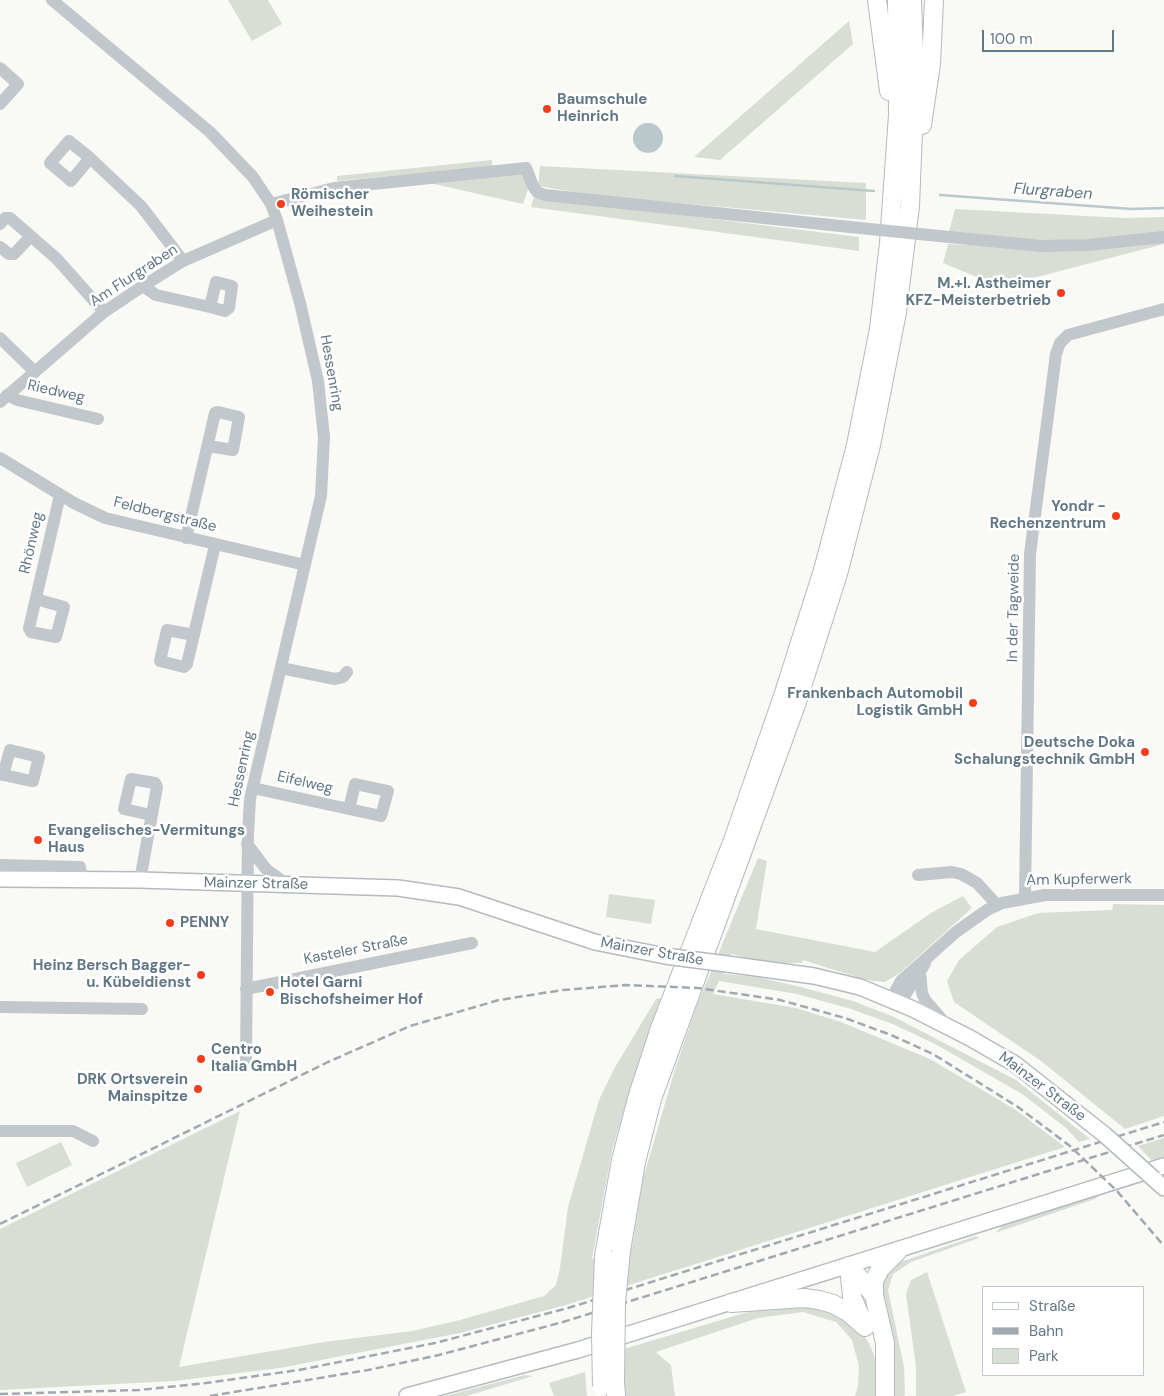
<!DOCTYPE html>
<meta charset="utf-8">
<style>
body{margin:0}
#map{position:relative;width:1164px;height:1396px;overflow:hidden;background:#f9f9f6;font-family:"DM Sans",sans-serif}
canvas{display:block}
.legend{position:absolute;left:982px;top:1286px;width:162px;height:90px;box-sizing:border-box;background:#fff;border:1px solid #c0c9ce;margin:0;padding:6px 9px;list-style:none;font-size:15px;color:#617784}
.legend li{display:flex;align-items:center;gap:10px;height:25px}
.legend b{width:25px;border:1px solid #c0c9ce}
.scale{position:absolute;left:982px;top:30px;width:132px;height:22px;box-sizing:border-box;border:2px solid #617784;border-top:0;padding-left:6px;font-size:15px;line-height:18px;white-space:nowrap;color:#617784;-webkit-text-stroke:4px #fff;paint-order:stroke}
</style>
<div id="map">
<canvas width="1164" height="1396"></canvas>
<ul class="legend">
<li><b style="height:6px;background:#fff"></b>Straße</li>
<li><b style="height:6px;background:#a0a9af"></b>Bahn</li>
<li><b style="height:14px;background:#d9ded5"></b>Park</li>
</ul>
<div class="scale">100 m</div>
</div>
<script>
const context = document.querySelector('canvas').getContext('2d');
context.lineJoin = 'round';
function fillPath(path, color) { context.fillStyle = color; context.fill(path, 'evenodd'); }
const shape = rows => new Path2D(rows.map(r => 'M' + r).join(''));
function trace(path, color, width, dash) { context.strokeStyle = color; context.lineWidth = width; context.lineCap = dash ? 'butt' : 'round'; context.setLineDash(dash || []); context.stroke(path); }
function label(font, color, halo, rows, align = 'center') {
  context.font = font + ' "DM Sans",sans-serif'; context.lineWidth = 5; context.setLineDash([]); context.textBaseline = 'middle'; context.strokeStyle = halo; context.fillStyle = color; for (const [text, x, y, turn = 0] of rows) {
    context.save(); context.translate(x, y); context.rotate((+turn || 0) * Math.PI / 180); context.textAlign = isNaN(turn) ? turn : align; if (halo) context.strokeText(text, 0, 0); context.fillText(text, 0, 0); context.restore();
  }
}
const green = shape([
 [228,0,268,0,282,24,252,41],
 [849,21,853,44,720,160,694,157],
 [492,160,492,167,337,181,337,176],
 [540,166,866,183,866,220,591,195,538,186],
 [523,173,529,186,523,204,425,182],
 [534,197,859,237,859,251,531,207],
 [955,209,1124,218,1164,217,1164,234,1040,242,949,232],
 [1164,240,1164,244,1014,283,991,283,943,263,948,244,1063,249],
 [758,858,767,861,756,929,875,952,931,913,963,896,972,908,900,973,885,982,866,980,803,960,802,963,768,963,731,954,723,974,756,977,797,986,853,1001,892,1016,1016,1080,1090,1139,1079,1142,1065,1127,1022,1094,937,1045,895,1025,851,1009,797,994,719,981,713,994,796,1008,841,1022,930,1059,1016,1110,1065,1147,566,1305,460,1333,280,1368,175,1381,0,1390,0,1229,240,1111,179,1367,324,1342,412,1331,460,1320,544,1296,556,1285,560,1268,568,1207,599,1100,614,1069,656,999,662,998,631,1087,612,1151,592,1259,632,1248,643,1179,675,1069,697,1005],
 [609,894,655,900,651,924,606,917],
 [1113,904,1164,905,1164,1116,1125,1129,1041,1061,954,1002,947,981,959,960,997,927,1038,913,1112,910],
 [1164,1138,1164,1159,1153,1162,1138,1146],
 [61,1142,72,1165,27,1187,16,1163],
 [1105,1191,1095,1199,995,1233,1002,1226],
 [976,1236,979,1238,911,1262,893,1274,888,1290,904,1367,905,1393,904,1396,892,1396,894,1363,881,1292,884,1275,900,1262],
 [927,1272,966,1392,953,1396,916,1396,916,1367,906,1294,911,1280],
 [786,1303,831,1310,861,1331,869,1343,875,1358,878,1371,878,1396,855,1396,858,1386,859,1366,852,1340,836,1322,803,1312,758,1318,656,1352,671,1365,675,1396,625,1396,623,1361,624,1349,761,1308],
 [585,1372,587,1396,554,1396,549,1383],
 [525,1375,533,1376,467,1396,445,1396]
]);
const water = shape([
 '633 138a15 15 0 1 1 30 0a15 15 0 1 1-30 0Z'
]);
const stream = shape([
 [675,176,874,191],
 [940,195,1132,209,1164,208]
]);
const minor = shape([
 [52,0,210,132,253,177,271,204,277,220,300,303,318,381,324,437,321,496,250,799,248,834,246,1063],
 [0,68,18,84,0,104],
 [90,158,71,181,50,163,69,141,90,158,141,206,183,261],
 [271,204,334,188,526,168,533,186,537,192,545,195,850,227],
 [0,224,5,218,10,218,57,259,104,312],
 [949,237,1041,246,1087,245,1164,237],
 [0,247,9,254,14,254,31,236],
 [143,286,156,295,210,307,225,311,229,308,232,286,216,282,210,307],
 [0,338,34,371],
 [7,395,17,400,98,419],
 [0,402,104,312,143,286,183,261,277,220],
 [0,458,74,503,105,518,305,565],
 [186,538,215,413,218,412,239,417,233,450,208,446],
 [36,599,64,607,56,637,31,632,29,628,60,495],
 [194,635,167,630,160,661,184,667,187,664,215,545],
 [281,668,335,679,343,677,347,672],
 [0,774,31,781,33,781,39,757,10,750,3,775],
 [253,788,381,816,388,791,355,784,349,809],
 [247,844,266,869,288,885],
 [0,865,80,867,82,880],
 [918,875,952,872,961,874,977,883,997,905],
 [140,880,157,787,155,783,131,779,124,809,151,815],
 [1025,897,1030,554,1056,354,1060,343,1068,335,1164,309],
 [925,963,920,972,922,993,925,1000,945,1023],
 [246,989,472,943],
 [891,999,901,981,956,932,987,910,1002,903,1045,895,1164,895],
 [891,999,905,995,920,972],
 [0,1007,142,1009],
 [0,1131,73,1131,93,1141]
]);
const major = shape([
 [0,879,140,880,398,888,459,897,595,942,665,956],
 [727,964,814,976,860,987,913,1009,970,1038,1015,1064,1105,1135],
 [1154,1179,1164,1188],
 [407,1396,578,1350,1164,1166]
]);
const highway = shape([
 [877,0,889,91],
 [922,125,931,64,934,0],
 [621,1251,636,1162,652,1099,797,702,838,574,871,445,897,312,910,206,915,82,912,0],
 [604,1256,621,1160,638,1095,660,1028,733,840,783,696,823,570,856,445,879,329,889,243,898,115,897,0],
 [849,1266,874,1295,885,1343,885,1396],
 [849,1266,852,1297,863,1322],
 [874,1295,874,1281,880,1269,898,1251],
 [731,1303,804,1298,819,1300,833,1304,848,1312,865,1327],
 [615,1382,616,1396]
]);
const rail = shape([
 [0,1224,328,1062,410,1026,499,1000,563,990,626,985,698,988,780,1000,845,1018,891,1035,933,1054,1018,1107,1070,1146,1117,1191,1164,1246],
 [0,1394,139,1390,206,1383,299,1370,435,1343,568,1308,1164,1122],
 [210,1396,368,1370,439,1355,563,1322,1164,1135]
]);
const minorBridge = shape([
 [850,227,949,237]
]);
const majorBridge = shape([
 [665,956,727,964],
 [1105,1135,1154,1179]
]);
const highwayBridge = shape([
 [615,1382,616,1303,621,1251],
 [602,1386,601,1334,604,1256]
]);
const markers = [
 [547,109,5,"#f43d1b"],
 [281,204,5,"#f43d1b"],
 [1061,293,5,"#f43d1b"],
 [1116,516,5,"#f43d1b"],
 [973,703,5,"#f43d1b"],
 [1145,752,5,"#f43d1b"],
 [38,840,5,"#f43d1b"],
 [170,923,5,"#f43d1b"],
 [201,975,5,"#f43d1b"],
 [270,992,5,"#f43d1b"],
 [201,1059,5,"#f43d1b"],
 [198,1089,5,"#f43d1b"]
];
const poiNames = [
 ["Baumschule",557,100],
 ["Heinrich",557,117],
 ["Römischer",291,195],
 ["Weihestein",291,212],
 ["M.+I. Astheimer",1051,284,"right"],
 ["KFZ-Meisterbetrieb",1051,301,"right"],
 ["Yondr -",1106,507,"right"],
 ["Rechenzentrum",1106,524,"right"],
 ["Frankenbach Automobil",963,694,"right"],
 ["Logistik GmbH",963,711,"right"],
 ["Deutsche Doka",1135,743,"right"],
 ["Schalungstechnik GmbH",1135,760,"right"],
 ["Evangelisches-Vermitungs",48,831],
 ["Haus",48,848],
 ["PENNY",180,923],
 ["Heinz Bersch Bagger-",191,966,"right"],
 ["u. Kübeldienst",191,983,"right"],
 ["Hotel Garni",280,983],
 ["Bischofsheimer Hof",280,1000],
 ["Centro",211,1050],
 ["Italia GmbH",211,1067],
 ["DRK Ortsverein",188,1080,"right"],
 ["Mainspitze",188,1097,"right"]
];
const streetNames = [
 ["Am Flurgraben",134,276,-33],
 ["Hessenring",331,373,80],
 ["Riedweg",56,392,13],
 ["Feldbergstraße",165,515,14],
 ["Rhönweg",32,543,-77],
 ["In der Tagweide",1014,608,-89],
 ["Hessenring",242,769,-78],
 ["Eifelweg",305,783,13],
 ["Am Kupferwerk",1079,880,-1],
 ["Mainzer Straße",256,884,1],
 ["Kasteler Straße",356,950,-11],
 ["Mainzer Straße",652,952,10],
 ["Mainzer Straße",1042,1087,37]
];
const waterNames = [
 ["Flurgraben",1053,192,4]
];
fillPath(green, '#d9ded5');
fillPath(water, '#b8c8cb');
trace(stream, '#b8c8cb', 2.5);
trace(major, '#b4bbbf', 18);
trace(highway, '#b4babd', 20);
trace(minor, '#c1c7ca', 12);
trace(major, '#fff', 15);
trace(highway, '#fff', 18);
trace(rail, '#a0a9af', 2.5, [8, 4]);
trace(majorBridge, '#b4bbbf', 18, []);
trace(highwayBridge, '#b4babd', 20, []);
trace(minorBridge, '#c1c7ca', 12);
trace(majorBridge, '#fff', 15);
trace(highwayBridge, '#fff', 18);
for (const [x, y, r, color] of markers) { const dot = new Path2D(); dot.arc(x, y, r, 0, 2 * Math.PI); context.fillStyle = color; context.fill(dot); trace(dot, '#fff', 2); }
label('bold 15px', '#617784', '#fff', poiNames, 'left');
label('15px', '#617784', '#fff', streetNames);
label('italic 16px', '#5c777e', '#fff', waterNames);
</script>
